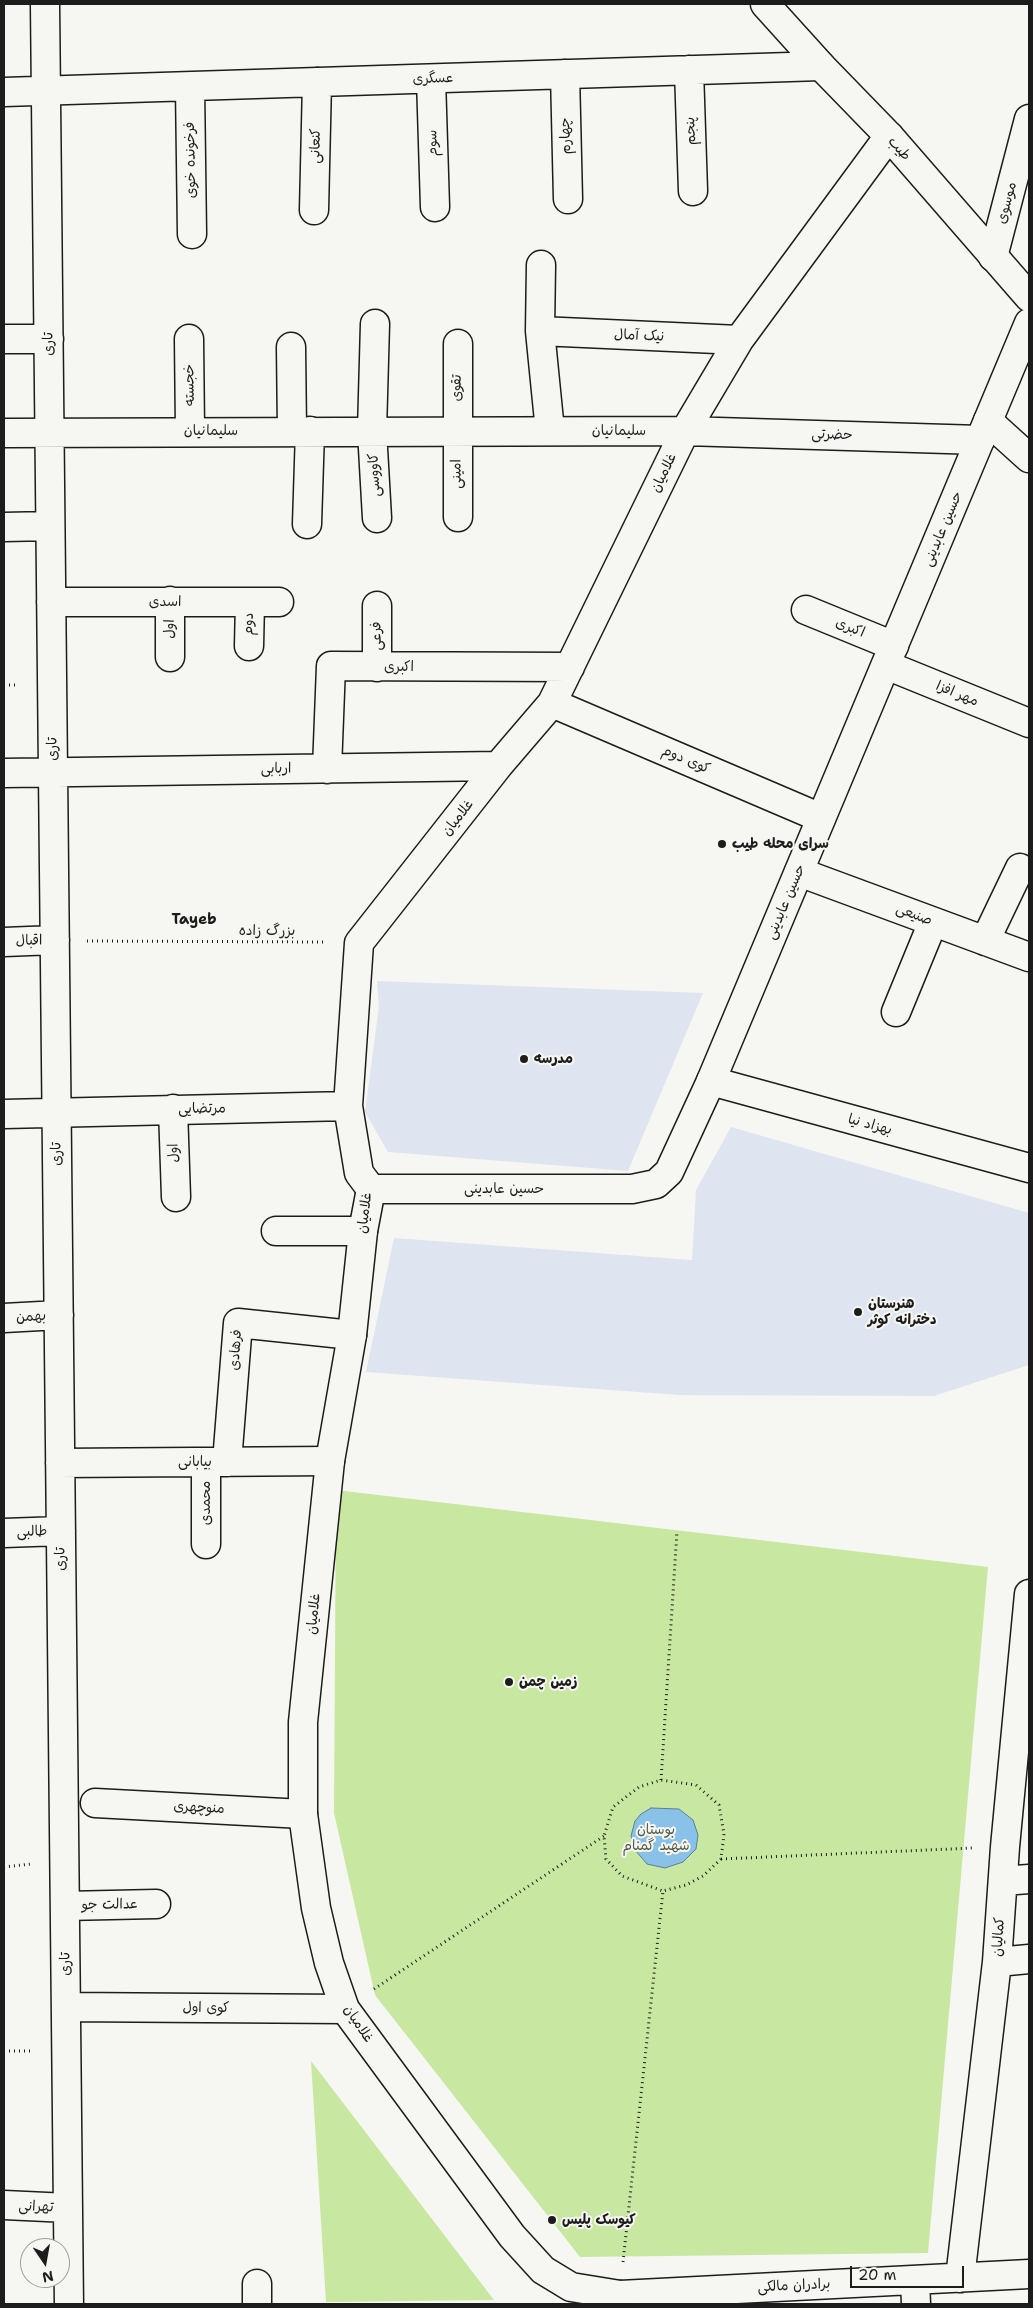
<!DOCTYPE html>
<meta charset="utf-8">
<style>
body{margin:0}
#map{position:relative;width:1033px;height:2308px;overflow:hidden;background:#f6f6f2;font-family:"Shantell Sans",sans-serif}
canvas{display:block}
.frame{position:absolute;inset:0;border:5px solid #1c1c1c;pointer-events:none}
.north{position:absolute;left:20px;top:2238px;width:50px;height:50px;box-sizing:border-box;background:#f6f6f2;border:1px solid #9f9f9c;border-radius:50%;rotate:168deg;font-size:14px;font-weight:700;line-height:20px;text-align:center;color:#1c1c1c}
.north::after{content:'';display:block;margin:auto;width:18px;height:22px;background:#1c1c1c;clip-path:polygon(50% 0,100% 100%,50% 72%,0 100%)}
.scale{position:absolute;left:850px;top:2266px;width:114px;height:22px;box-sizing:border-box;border:2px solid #1c1c1c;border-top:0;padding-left:6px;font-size:15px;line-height:18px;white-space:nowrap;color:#1c1c1c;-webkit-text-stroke:4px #f6f6f2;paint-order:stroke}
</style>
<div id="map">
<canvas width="1033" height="2308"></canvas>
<div class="frame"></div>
<div class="north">N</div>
<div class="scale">20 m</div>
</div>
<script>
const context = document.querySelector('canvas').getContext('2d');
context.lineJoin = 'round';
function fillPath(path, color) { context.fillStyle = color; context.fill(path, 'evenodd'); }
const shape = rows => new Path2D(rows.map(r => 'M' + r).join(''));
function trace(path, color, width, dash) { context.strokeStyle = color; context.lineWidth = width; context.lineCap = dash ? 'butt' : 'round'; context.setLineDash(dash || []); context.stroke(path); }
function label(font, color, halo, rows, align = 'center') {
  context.font = font + ' "Shantell Sans","Playpen Sans Arabic",sans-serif'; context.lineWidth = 4; context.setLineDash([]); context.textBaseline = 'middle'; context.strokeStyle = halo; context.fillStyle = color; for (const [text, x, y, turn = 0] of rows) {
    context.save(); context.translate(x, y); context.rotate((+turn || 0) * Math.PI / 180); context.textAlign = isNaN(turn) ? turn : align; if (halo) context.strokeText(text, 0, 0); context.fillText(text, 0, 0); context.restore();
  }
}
const built = shape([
 [377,981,703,993,628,1171,388,1152,365,1112,379,1006],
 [731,1127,1029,1213,1029,1365,934,1396,679,1395,366,1372,394,1238,692,1260,696,1190]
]);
const green = shape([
 [336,1490,988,1567,928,2253,580,2257,375,1995,334,1813],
 [311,2061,494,2300,326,2302]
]);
const water = shape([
 [651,1808,679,1809,693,1820,698,1835,696,1849,683,1862,665,1868,647,1864,635,1850,631,1836,635,1821,641,1814,651,1808]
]);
const path = shape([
 [4,685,19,685],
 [87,941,326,942],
 [661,1780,677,1531],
 [721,1859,973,1848],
 [4,1867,31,1864],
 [374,1989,604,1836],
 [4,2051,33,2051],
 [623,2262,663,1891,686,1885,703,1876,721,1859,724,1834,719,1805,696,1785,661,1780,639,1787,613,1807,604,1836,606,1859,622,1876,663,1891]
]);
const minor = shape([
 [45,4,69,2304],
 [689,70,693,191],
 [565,74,568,199],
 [431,79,435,207],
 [190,87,192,234],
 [4,92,821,66],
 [314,210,317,82],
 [993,257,1029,119],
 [541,265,540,331,550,431],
 [375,324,372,431,377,518],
 [540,331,739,340],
 [4,339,49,339],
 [189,339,190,431],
 [458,344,458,517],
 [291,347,292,431],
 [988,421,1029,458],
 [4,433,685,431,980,440],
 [307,524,310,431],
 [4,527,50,526],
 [51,602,279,602],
 [377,606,377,667],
 [806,610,894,646],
 [249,646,250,602],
 [170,657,170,601],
 [886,665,1029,723],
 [552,703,821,818],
 [327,769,331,666,570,667],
 [4,773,498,766],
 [799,872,1029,957],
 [985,941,1020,868],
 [4,942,55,940],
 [896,1012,933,922],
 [711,1081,1029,1168],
 [173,1109,176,1197],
 [4,1114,348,1106],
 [371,1189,359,1173,348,1106,359,943,498,766,552,703,685,431,739,340,889,136],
 [276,1231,363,1231],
 [4,1318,59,1315],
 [227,1462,238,1323,352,1335],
 [60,1463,330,1461],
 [4,1533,61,1531],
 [206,1544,206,1462],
 [95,1803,303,1814],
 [1003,1881,1029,1879],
 [65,1906,156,1904],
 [997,1962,1029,1959],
 [66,2007,345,2009],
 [4,2205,68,2208],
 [960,2278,997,1962,1005,1847,1029,1594],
 [915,2280,916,2304],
 [620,2295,1029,2274],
 [257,2304,257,2284]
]);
const tertiary = shape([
 [619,2304,620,2295,571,2287,543,2270,512,2236,345,2009,329,1963,316,1908,303,1814,303,1722,330,1461,352,1335,363,1231,371,1189,632,1189,656,1184,669,1172,711,1081,1029,323]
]);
const secondary = shape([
 [765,4,821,66,889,136,1029,297]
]);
const markers = [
 [722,844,5,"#1c1c1c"],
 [524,1059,5,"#1c1c1c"],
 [858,1312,5,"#1c1c1c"],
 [509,1682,5,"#1c1c1c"],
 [552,2220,5,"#1c1c1c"]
];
const streetNames = [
 ["عسگری",433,79,-2],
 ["پنجم",691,131,-92],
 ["چهارم",566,136,-92],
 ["سوم",433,143,-91],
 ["کنعانی",316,146,-89],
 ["طیب",899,149,49],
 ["فرخونده خوی",191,160,-91],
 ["موسوی",1007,203,-75],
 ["نیک آمال",639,336,2],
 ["تاری",49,344,-91],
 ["خجسته",190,385,-91],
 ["تقوی",457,388,-89],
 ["سلیمانیان",211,431],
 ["سلیمانیان",619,431],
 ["حضرتی",832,435,2],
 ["غلامیان",664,473,-64],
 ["امینی",457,474,-91],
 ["کاووسی",375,475,-93],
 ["حسین عابدینی",943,529,-67],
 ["اسدی",165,602],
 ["دوم",249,624,-88],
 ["اکبری",850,628,22],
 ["اول",170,629,-89],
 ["فرعی",377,636,-91],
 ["اکبری",399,667],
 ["مهر افزا",957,694,22],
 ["تاری",53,749,-91],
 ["کوی دوم",686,760,23],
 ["اربابی",276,769,-1],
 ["غلامیان",458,818,-52],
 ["حسین عابدینی",786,902,-67],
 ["صنیعی",914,915,21],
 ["بزرگ زاده",267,931],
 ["اقبال",29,941,-1],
 ["مرتضایی",202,1109,-1],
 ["بهزاد نیا",870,1125,15],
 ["اول",174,1153,-92],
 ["تاری",57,1154,-91],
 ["حسین عابدینی",504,1189],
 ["غلامیان",365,1213,-83],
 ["بهمن",31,1317,-3],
 ["فرهادی",236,1350,-86],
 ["بیابانی",195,1462],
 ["محمدی",206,1503,-90],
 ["طالبی",32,1532,-2],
 ["تاری",61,1559,-91],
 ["غلامیان",314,1614,-84],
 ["منوچهری",199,1808,3],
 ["عدالت جو",110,1905,-1],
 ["کمالیان",999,1937,-86],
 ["تاری",66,1964,-91],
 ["کوی اول",206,2008],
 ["غلامیان",358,2024,56],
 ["تهرانی",36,2207,2],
 ["برادران مالکی",794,2286,-3]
];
const poiNames = [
 ["سرای محله طیب",732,844],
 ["مدرسه",534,1059],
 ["هنرستان",868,1304],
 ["دخترانه کوثر",868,1320],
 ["زمین چمن",519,1682],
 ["کیوسک پلیس",562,2220]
];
const parkNames = [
 ["بوستان",656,1830],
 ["شهید گمنام",656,1846]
];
const neighbourhoodNames = [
 ["Tayeb",194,920]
];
fillPath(built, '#dfe5f0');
fillPath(green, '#c8e8a1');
fillPath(water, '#8ac1e8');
trace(water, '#5e7f96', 1);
trace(minor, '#1c1c1c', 31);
trace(tertiary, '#1c1c1c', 31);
trace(secondary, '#1c1c1c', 31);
trace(path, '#1c1c1c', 3, [1, 4]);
trace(minor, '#f6f6f2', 28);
trace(tertiary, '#f6f6f2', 28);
trace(secondary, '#f6f6f2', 28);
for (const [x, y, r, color] of markers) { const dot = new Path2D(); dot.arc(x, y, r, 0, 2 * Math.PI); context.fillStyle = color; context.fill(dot); trace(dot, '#f6f6f2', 2); }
label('14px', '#1c1c1c', '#f6f6f2', streetNames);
label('bold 14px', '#1c1c1c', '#f6f6f2', poiNames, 'left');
label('14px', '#505944', '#f6f6f2', parkNames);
label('bold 15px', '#1c1c1c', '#f6f6f2', neighbourhoodNames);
</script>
